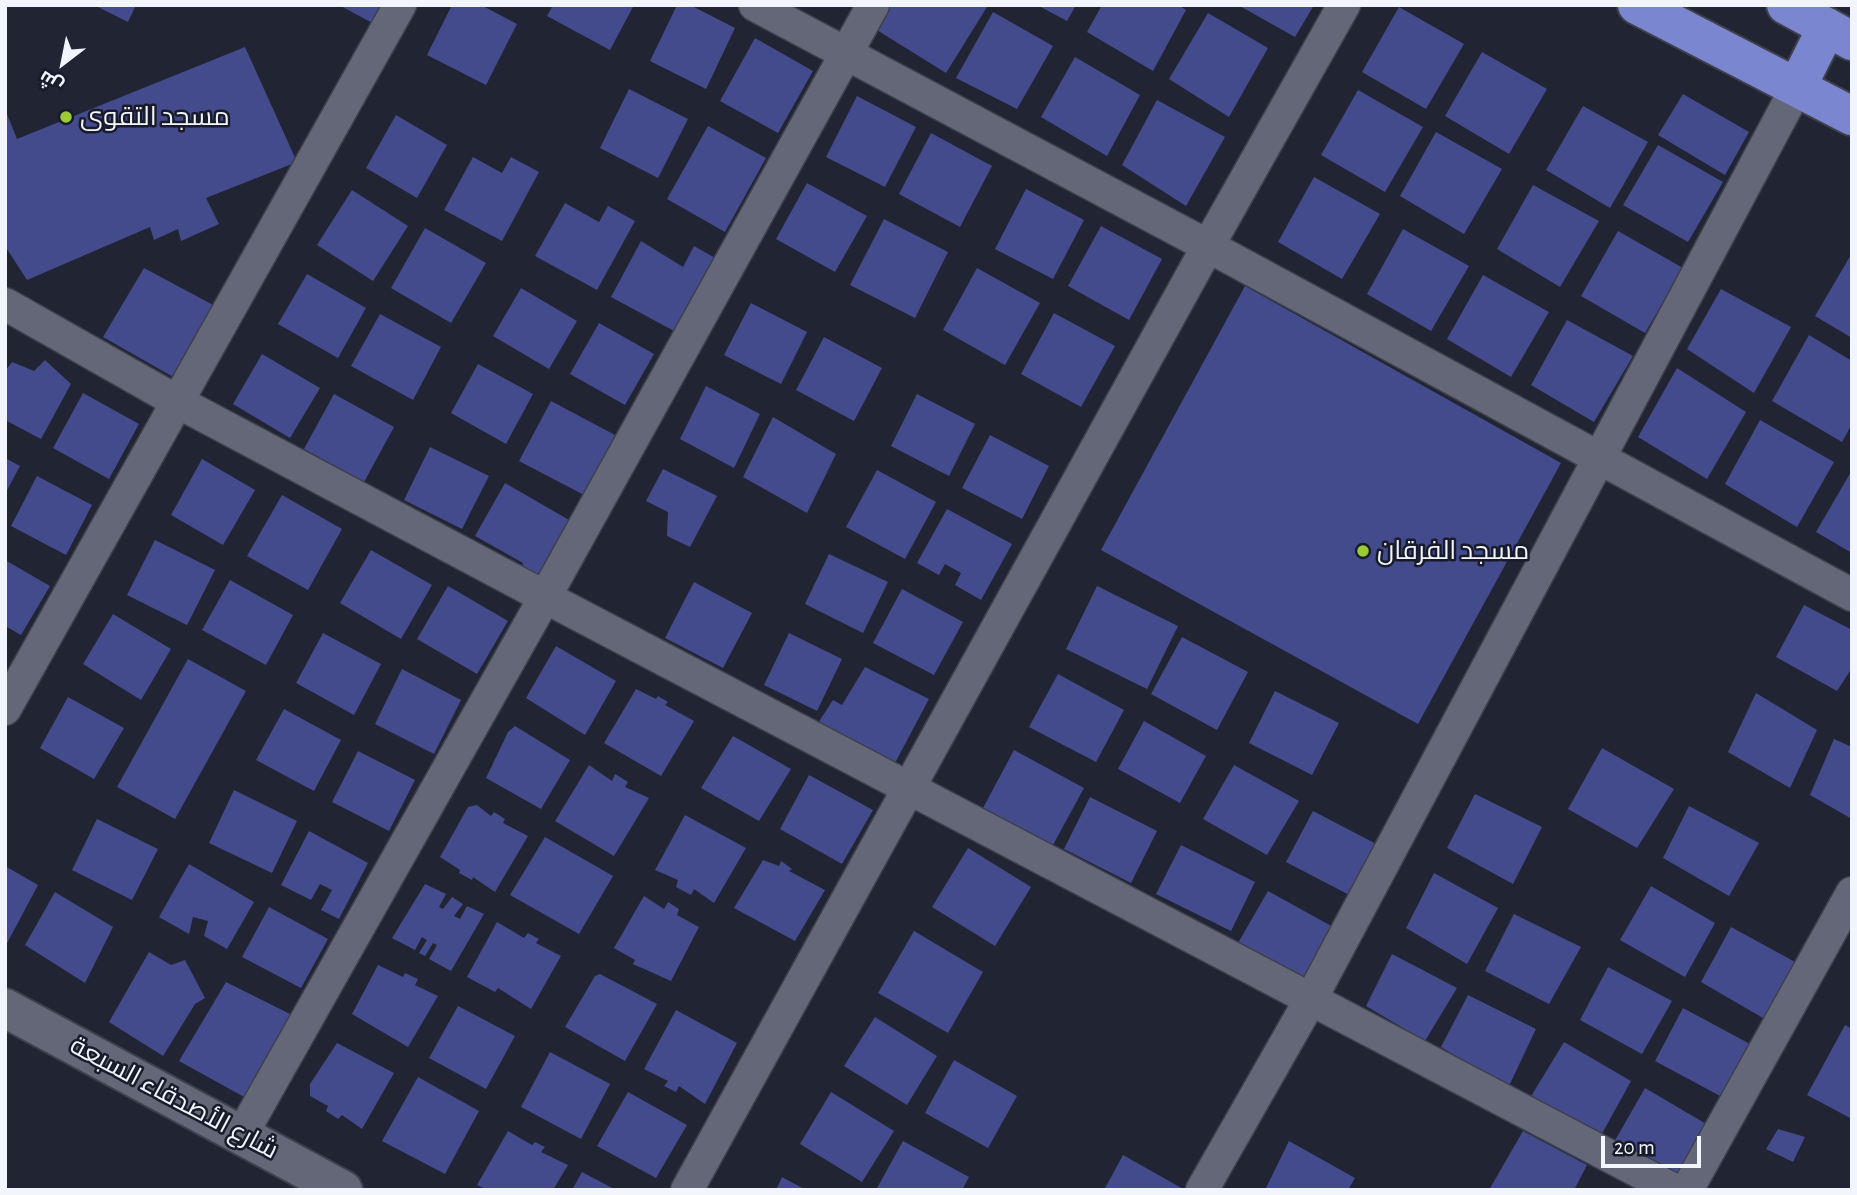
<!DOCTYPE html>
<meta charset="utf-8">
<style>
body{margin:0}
#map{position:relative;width:1857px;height:1195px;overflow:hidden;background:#212433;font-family:"Alegreya Sans",Cairo,sans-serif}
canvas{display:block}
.frame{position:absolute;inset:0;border:7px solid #f2f4fe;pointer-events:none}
.north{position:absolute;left:28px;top:28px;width:70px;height:70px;-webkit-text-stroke:5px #181b29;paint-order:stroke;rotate:212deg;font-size:19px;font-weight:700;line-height:28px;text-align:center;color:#f2f4fe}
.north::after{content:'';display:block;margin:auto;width:24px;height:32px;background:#f2f4fe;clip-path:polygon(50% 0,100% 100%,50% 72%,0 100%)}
.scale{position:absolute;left:1601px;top:1136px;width:100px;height:32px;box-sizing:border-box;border:4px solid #f2f4fe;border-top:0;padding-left:9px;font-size:21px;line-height:24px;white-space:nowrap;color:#f2f4fe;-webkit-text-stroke:5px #181b29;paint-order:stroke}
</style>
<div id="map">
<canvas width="1857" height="1195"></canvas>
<div class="frame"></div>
<div class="north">ش</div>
<div class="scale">20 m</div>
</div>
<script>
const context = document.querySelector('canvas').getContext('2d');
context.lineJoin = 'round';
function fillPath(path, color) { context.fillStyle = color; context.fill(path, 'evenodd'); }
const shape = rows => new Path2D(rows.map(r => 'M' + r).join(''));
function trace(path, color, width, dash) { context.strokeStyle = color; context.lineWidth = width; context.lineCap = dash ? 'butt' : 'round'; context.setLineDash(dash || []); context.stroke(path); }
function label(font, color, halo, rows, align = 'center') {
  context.font = font + ' "Alegreya Sans",Cairo,sans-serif'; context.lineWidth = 5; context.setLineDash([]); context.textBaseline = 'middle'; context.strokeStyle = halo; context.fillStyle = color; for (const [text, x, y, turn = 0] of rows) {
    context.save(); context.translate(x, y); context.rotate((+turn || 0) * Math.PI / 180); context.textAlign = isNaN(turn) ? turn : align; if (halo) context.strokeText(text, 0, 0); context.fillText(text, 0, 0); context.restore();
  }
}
const building = shape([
 [94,5,136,5,128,22],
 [339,5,387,5,376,25],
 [452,5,481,5,517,24,486,85,427,55],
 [553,5,634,5,610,50,547,16],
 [677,5,690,5,735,28,706,89,650,61],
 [884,5,983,5,987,7,946,73,872,27],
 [1037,5,1076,5,1067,21],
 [1102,5,1179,5,1186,10,1153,71,1087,32],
 [1238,5,1314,5,1295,37],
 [1399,7,1464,44,1426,109,1362,72],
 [993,12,1053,46,1017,109,956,78],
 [1208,13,1268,48,1229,117,1169,79],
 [755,38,813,71,778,133,720,101],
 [245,47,297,162,206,198,219,224,181,241,178,229,154,240,150,227,27,280,5,246,5,109,17,139],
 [1482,52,1547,89,1509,154,1445,116],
 [1075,57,1140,95,1107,156,1041,117],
 [629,89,688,119,658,178,600,148],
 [1358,90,1423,127,1385,192,1321,155],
 [1683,94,1749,132,1725,175,1658,135],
 [857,96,916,127,885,187,826,157],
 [1157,100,1225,137,1186,206,1122,165],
 [1583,106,1648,142,1610,208,1546,170],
 [396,115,447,145,417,198,366,168],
 [708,126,766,158,725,232,667,199],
 [1436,132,1502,169,1464,234,1400,196],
 [931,133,992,166,960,227,899,194],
 [1658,145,1723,182,1688,242,1623,205],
 [473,157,502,173,511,157,539,172,502,241,444,210],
 [1314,177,1380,214,1342,279,1278,242],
 [807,183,867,216,835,272,776,239],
 [1533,185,1599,221,1560,287,1497,249],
 [1026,189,1084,220,1053,279,995,249],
 [352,190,408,226,373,281,317,245],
 [565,203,599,222,608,206,635,221,597,290,535,256],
 [884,219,948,252,915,318,850,285],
 [1101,226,1162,259,1129,320,1068,286],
 [425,228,486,263,451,323,391,288],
 [1403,229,1469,266,1431,331,1367,294],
 [1618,231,1683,268,1645,333,1581,296],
 [641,241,683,267,694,246,715,258,674,331,611,297],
 [1852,253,1852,338,1815,316],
 [144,268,215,306,175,378,103,337],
 [977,268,1040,303,1005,365,943,330],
 [307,274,366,308,338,358,278,324],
 [1483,275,1549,312,1511,377,1447,339],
 [1245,286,1561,463,1418,724,1101,550],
 [521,288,577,321,549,369,493,336],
 [1721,289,1791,327,1754,393,1687,349],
 [751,303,807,332,781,384,724,355],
 [1054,313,1115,346,1081,407,1021,374],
 [380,314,441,347,413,400,351,366],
 [1567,320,1633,356,1594,422,1531,385],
 [599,323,654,354,625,405,570,374],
 [1809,335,1852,361,1852,424,1842,442,1772,401],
 [824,337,882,368,854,421,796,390],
 [262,354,320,388,290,438,233,404],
 [45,360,71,384,41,439,5,420,5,371,12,362,34,371],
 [478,364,533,394,506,444,451,413],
 [1677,368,1746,412,1707,479,1638,437],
 [706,386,760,414,734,468,680,439],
 [83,393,139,424,109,479,53,448],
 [334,394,394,427,364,482,304,449],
 [917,394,975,424,949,476,891,446],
 [551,401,615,435,584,495,519,461],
 [773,417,836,454,807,513,743,477],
 [1760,420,1834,462,1797,527,1725,484],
 [990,435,1049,466,1022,519,962,488],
 [430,447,489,476,462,529,404,500],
 [5,458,20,466,5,494],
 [202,459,255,490,223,545,171,515],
 [663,469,717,496,690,547,667,536,668,512,646,501],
 [877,470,936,502,905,559,846,527],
 [1852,470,1852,553,1816,532],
 [37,476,92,505,66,555,11,526],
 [505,483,569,520,535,580,521,572,523,563,475,536],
 [282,495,342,529,308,590,247,556],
 [947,509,1012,544,981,600,955,585,961,573,945,564,939,575,917,563],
 [155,540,215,570,187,625,127,595],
 [371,550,432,585,401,639,340,603],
 [829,554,888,582,863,633,805,604],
 [5,560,50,586,21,635,5,626],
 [230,580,293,615,266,665,202,630],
 [694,582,752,613,723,668,665,638],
 [448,586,508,621,477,674,417,639],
 [1097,586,1178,626,1147,689,1066,649],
 [902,589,963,622,934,675,873,643],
 [1804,605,1852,630,1852,668,1837,691,1776,657],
 [113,614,171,649,141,700,83,664],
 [323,633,381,664,354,715,296,683],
 [789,633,842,659,817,711,764,685],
 [1182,637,1248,672,1217,730,1151,694],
 [556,646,616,681,585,735,526,698],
 [188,659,246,691,175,819,117,787],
 [865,667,929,699,895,763,818,723,833,700,842,705],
 [402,669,461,700,434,754,375,724],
 [1058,674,1124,710,1096,762,1029,727],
 [636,689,656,699,658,696,668,702,665,705,694,721,661,776,604,743],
 [1275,691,1339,723,1312,775,1249,743],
 [1756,693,1817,730,1790,788,1728,752],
 [68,697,124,728,94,779,40,748],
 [284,709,341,740,314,791,256,760],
 [1144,721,1206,756,1180,803,1118,769],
 [515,726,570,760,541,809,486,778,508,732],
 [733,736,791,769,759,821,701,788],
 [1834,739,1852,747,1852,819,1810,795],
 [1602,748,1674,789,1637,848,1568,809],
 [1014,750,1084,788,1053,845,983,808],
 [358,751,415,780,389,831,332,802],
 [589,765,612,781,615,774,628,782,625,787,649,798,614,856,555,821],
 [1234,765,1299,801,1267,855,1203,819],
 [809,775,873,810,842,864,780,829],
 [234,790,297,821,272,873,209,843],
 [1475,794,1542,827,1513,884,1447,848],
 [1090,797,1157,831,1131,883,1064,849],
 [477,805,491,816,494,812,505,819,503,823,528,836,495,892,473,877,472,880,459,873,460,870,440,857,468,807],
 [1689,806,1759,843,1729,896,1663,858],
 [1313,811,1382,847,1355,898,1286,862],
 [685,815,746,848,714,903,694,889,691,895,676,887,678,880,655,870],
 [97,819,158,849,132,900,72,870],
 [309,831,368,863,339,919,321,910,332,890,320,884,311,900,281,885],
 [545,837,613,876,579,934,510,895],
 [1181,845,1255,882,1231,931,1156,894],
 [968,848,1031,887,995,946,932,907],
 [763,860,779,866,781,861,792,869,789,871,825,890,795,941,734,908],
 [189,864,254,902,227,949,204,936,208,921,193,917,189,934,159,917],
 [5,866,38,885,5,947],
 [1434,873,1498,908,1467,964,1406,928],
 [425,884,446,894,439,907,443,909,452,897,463,904,454,916,460,919,467,906,484,914,451,971,429,959,437,945,433,943,425,956,419,953,427,940,422,937,415,950,392,938],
 [1651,886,1715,923,1685,977,1620,940],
 [1268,891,1335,928,1305,981,1238,943],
 [55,892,113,927,85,983,25,945],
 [644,896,664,909,668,902,679,909,677,915,699,927,671,981,633,964,635,960,614,948],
 [269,907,328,939,301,988,242,957],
 [1514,914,1581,947,1549,1004,1485,971],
 [497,922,524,938,528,933,539,939,536,943,561,956,531,1009,498,988,495,992,467,977],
 [1731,927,1797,963,1763,1018,1701,982],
 [914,931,983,972,948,1033,878,993],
 [149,952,171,965,185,960,205,998,195,1004,163,1056,109,1022],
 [1392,954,1457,988,1425,1041,1366,1006],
 [378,965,403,977,405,973,418,979,415,985,438,996,408,1047,352,1014],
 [1608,967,1672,1001,1642,1054,1580,1020],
 [600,974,657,1004,625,1061,565,1027,595,976],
 [226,982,294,1016,246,1098,179,1061],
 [1468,995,1536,1029,1508,1088,1441,1047],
 [458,1006,515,1036,486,1089,429,1058],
 [1683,1008,1750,1044,1722,1097,1655,1061],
 [676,1010,737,1043,705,1104,679,1086,676,1092,664,1086,668,1081,644,1069],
 [875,1017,937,1056,907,1105,844,1066],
 [1845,1025,1852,1029,1852,1119,1807,1095],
 [1564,1042,1631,1081,1599,1139,1530,1098],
 [337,1043,394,1073,362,1129,342,1115,338,1119,326,1111,328,1106,310,1096,310,1084],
 [550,1052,610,1084,581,1139,521,1107],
 [954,1060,1017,1096,988,1148,925,1113],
 [418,1077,479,1111,445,1174,382,1141],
 [1645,1088,1708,1125,1674,1189,1609,1151],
 [628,1092,687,1125,656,1178,597,1146],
 [831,1092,894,1131,862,1182,800,1144],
 [1778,1129,1805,1137,1793,1162,1766,1149],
 [508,1131,532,1145,535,1142,545,1147,541,1152,568,1165,553,1190,488,1190,477,1185],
 [1523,1131,1587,1165,1574,1190,1489,1190],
 [903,1141,969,1177,962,1190,876,1190],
 [1289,1141,1355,1178,1348,1190,1265,1190],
 [1123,1155,1185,1190,1104,1190],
 [582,1172,616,1190,572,1190],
 [782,1177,806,1190,776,1190]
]);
const minor = shape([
 [755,5,1208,246,1852,595],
 [5,304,178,402,545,597,1674,1190],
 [5,709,400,5],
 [242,1134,545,597,873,5],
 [687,1190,1208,246,1344,5],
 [1202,1190,1312,997,1797,87],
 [1687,1190,1852,893]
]);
const tertiary = shape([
 [5,1008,343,1190]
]);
const trunk = shape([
 [1637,5,1852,116],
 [1786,5,1852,41],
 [1797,87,1827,27]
]);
const markers = [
 [66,117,7,"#9acb35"],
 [1363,551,7,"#9acb35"]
];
const poiNames = [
 ["مسجد التقوى",80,117],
 ["مسجد الفرقان",1377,551]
];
const streetNames = [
 ["شارع الأصدقاء السبعة",174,1098,28]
];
fillPath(building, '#444b8d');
trace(minor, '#3e404c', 35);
trace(tertiary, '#3e404c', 42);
trace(trunk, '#3e404c', 42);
trace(minor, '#646778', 32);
trace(tertiary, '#646778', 38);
trace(trunk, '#7b86d0', 38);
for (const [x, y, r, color] of markers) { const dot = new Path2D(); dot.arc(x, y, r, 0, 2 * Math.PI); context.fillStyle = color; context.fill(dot); trace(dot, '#181b29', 2.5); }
label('26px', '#f2f4fe', '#181b29', poiNames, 'left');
label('26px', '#f2f4fe', '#181b29', streetNames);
</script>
